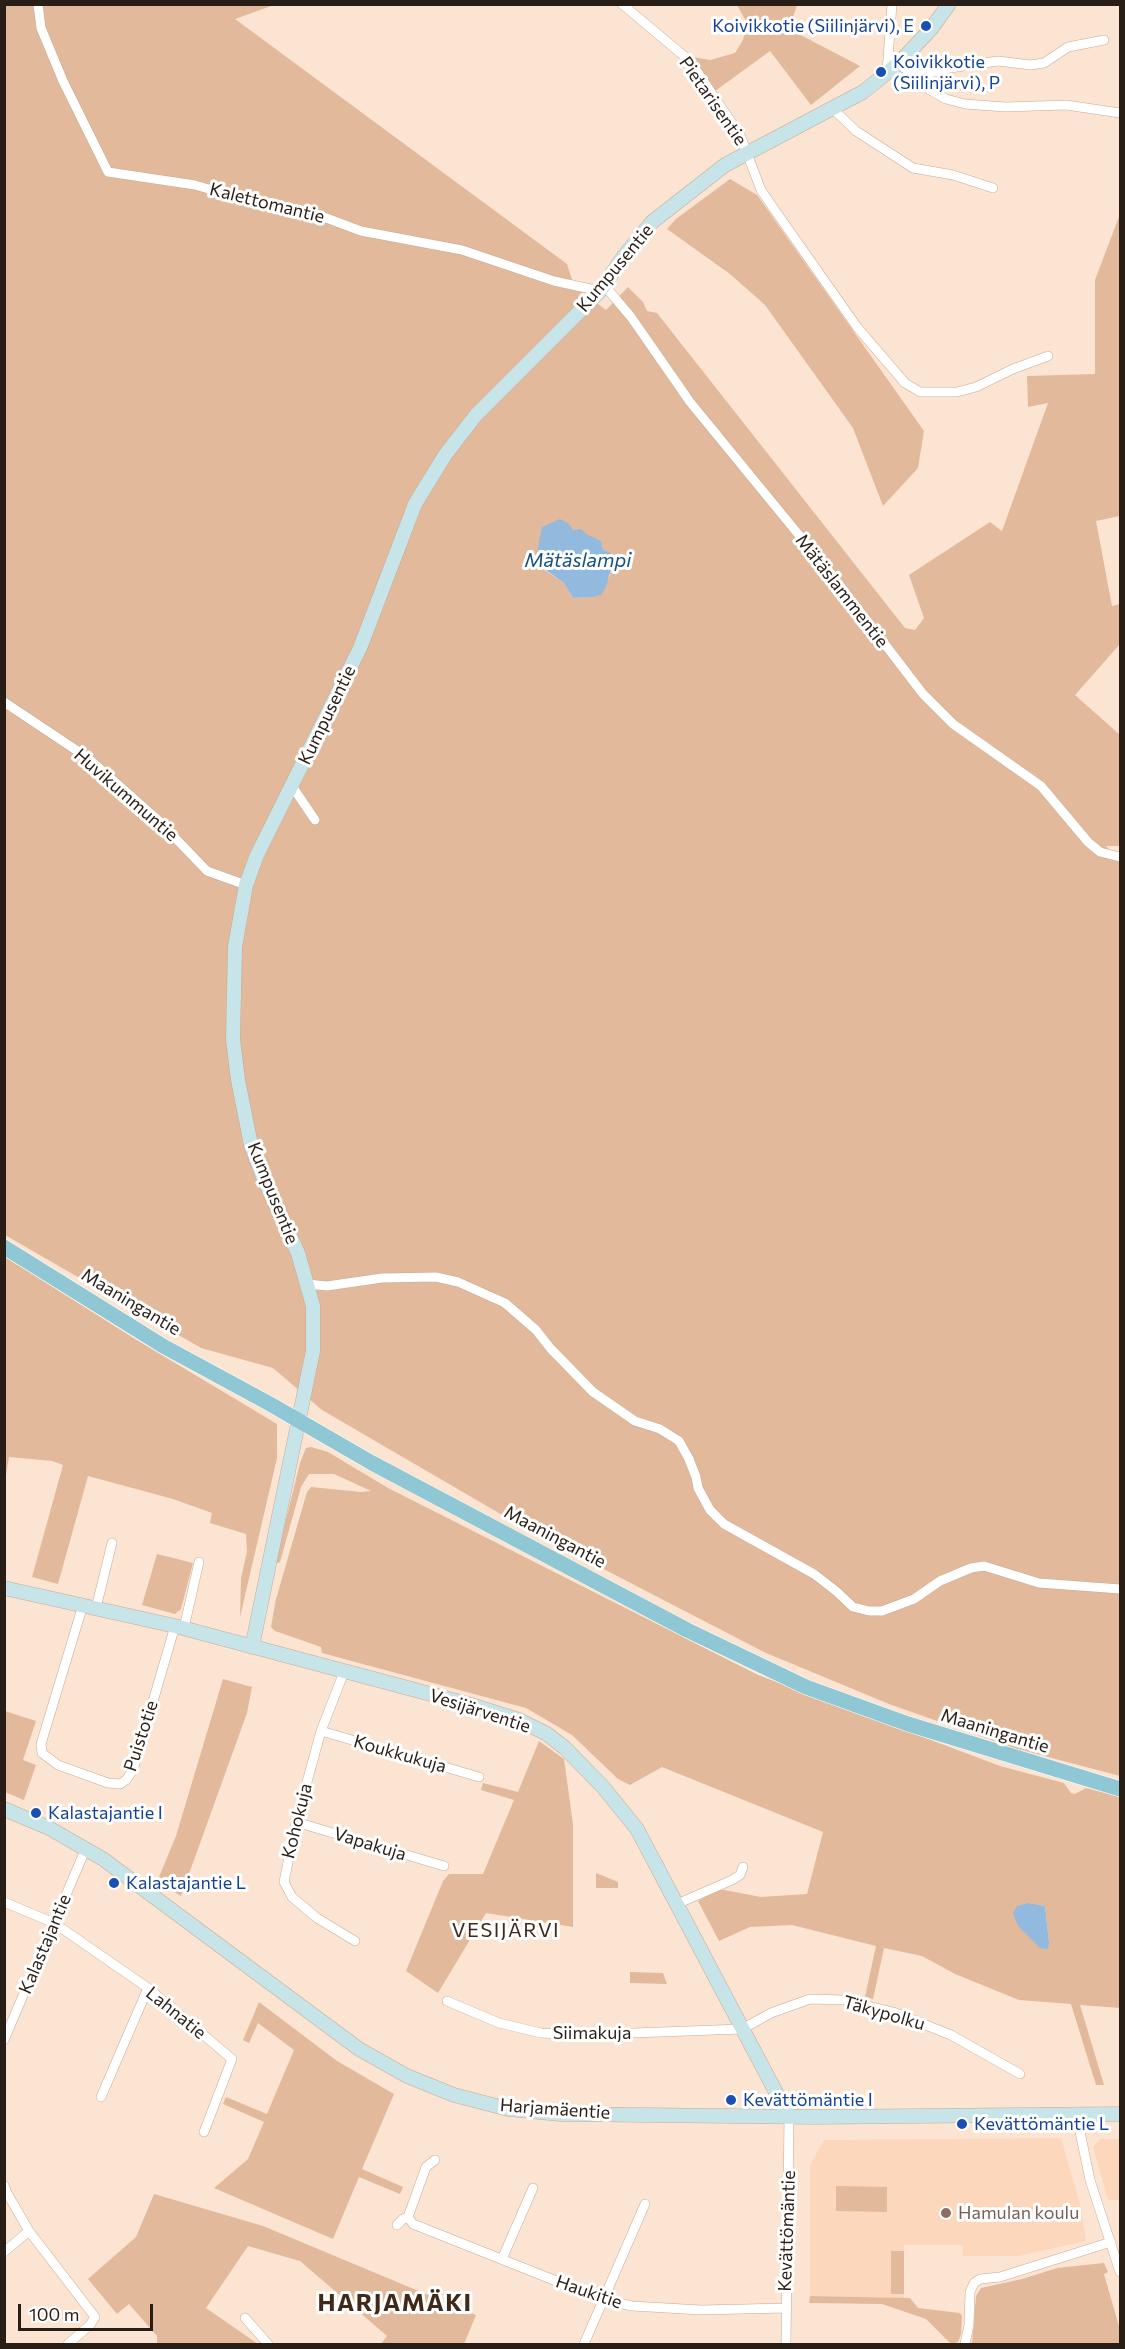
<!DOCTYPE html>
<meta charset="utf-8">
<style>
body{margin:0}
#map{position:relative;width:1125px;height:2349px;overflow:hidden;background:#fce4d2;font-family:Commissioner,sans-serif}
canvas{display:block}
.frame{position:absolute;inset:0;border:6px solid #291e16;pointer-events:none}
.scale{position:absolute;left:18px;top:2304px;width:135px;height:27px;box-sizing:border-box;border:3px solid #291e16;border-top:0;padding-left:8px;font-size:18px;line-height:21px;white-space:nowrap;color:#291e16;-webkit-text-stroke:4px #fff;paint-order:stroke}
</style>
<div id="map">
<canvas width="1125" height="2349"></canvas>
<div class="frame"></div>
<div class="scale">100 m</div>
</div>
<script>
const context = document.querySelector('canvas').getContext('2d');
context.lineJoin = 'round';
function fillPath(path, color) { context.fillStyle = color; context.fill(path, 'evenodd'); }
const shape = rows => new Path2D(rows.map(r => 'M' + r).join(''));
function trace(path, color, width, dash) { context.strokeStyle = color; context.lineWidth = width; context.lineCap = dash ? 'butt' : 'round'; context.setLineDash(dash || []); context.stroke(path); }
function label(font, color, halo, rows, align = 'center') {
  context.font = font + ' Commissioner,sans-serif'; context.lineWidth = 6; context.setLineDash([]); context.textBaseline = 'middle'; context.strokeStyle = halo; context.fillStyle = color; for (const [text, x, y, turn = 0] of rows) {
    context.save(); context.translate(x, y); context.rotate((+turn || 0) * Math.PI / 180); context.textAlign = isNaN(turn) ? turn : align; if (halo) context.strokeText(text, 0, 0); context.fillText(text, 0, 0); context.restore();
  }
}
const built = shape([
 [1061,2138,1080,2204,1086,2241,1018,2256,963,2256,962,2245,904,2245,904,2298,810,2296,810,2165,824,2140],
 [1100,2139,1120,2139,1120,2200,1108,2200,1093,2147]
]);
const green = shape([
 [4,5,274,5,235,19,567,264,574,286,606,310,628,287,643,302,647,311,657,313,905,628,915,630,924,618,909,575,990,522,1002,531,1048,403,1028,407,1027,376,1095,374,1095,280,1120,214,1120,516,1096,521,1112,606,1120,604,1120,644,1075,695,1120,735,1120,846,1106,846,1120,860,1120,1776,1014,1748,889,1704,766,1653,528,1530,322,1410,273,1368,201,1348,5,1235],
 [539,544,613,561,609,578,593,597,573,598,564,583,543,569,537,552],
 [737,5,797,5,789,29,860,66,811,105,770,51,711,94,692,57,710,60,735,53,743,40,747,23],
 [730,179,757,195,924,431,918,468,883,506,853,428,765,305,730,274,667,229,676,219],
 [4,1256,135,1339,277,1424,277,1458,240,1617,241,1578,247,1552,246,1534,210,1523,212,1513,173,1499,88,1476,58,1584,32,1577,63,1465,52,1461,9,1457,5,1481],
 [311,1447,328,1452,388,1488,758,1675,1000,1766,1064,1783,1071,1793,1075,1794,1086,1788,1120,1797,1120,2008,1080,2005,1104,2085,1096,2085,1071,2004,1019,2000,955,1974,922,1956,884,1948,873,1999,865,1997,876,1946,792,1925,750,1927,719,1941,698,1901,719,1889,761,1897,807,1894,823,1832,662,1767,630,1785,618,1779,572,1735,526,1708,322,1653,321,1647,275,1631,271,1627,276,1599,307,1492,311,1487,361,1492,371,1491,334,1474,309,1474,301,1487,280,1562,275,1564,300,1463,306,1448],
 [1029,1903,1045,1906,1049,1942],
 [157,1554,193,1563,181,1609,175,1614,142,1605],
 [223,1679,252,1687,247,1713,181,1896,157,1882,176,1836],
 [5,1711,36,1721,23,1760,36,1765,24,1800,5,1792],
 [539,1741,564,1759,573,1824,573,1927,486,1913,438,1993,406,1971,443,1881,449,1874,483,1874,514,1800,481,1790,483,1783,518,1792],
 [596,1873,618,1882,618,1888,596,1888],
 [630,1972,663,1973,667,1984,630,1983],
 [259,2002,337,2061,394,2094,362,2169,403,2187,400,2194,359,2177,333,2239,214,2188,248,2159,264,2122,223,2104,226,2097,267,2114,294,2050,258,2023,249,2043,243,2040],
 [836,2186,887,2187,887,2212,836,2211],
 [154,2194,263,2226,476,2315,464,2344,381,2344,387,2336,300,2261,248,2246,206,2308,258,2344,157,2344,157,2336,129,2304,117,2314,88,2279,136,2237],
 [891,2251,904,2251,904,2294,891,2294],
 [1104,2263,1108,2272,1104,2274,1120,2330,1120,2344,972,2344,976,2296,981,2288,1022,2279,1057,2268],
 [810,2296,910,2298,918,2308,960,2313,962,2316,961,2334,958,2342,951,2344,926,2319,882,2304,809,2303]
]);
const water = shape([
 [560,519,568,523,573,530,581,529,586,534,601,541,603,550,611,553,613,561,606,587,601,595,593,597,573,598,564,583,543,568,537,552,542,527],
 [1029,1903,1045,1906,1049,1942,1048,1949,1040,1948,1018,1926,1013,1913,1017,1906]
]);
const street = shape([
 [38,4,41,28,63,81,108,172,195,185,266,206,313,213,361,231,462,250,554,281,600,291],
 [622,4,690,61,740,135,761,190,774,209,857,327,905,383,920,392,957,392,976,387,1013,369,1048,356],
 [898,64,916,76,930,90,946,99,965,104,1005,107,1066,105,1120,113],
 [887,72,892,4],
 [916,76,950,68,998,61,1031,65,1044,63,1068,47,1104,40],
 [833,109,856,131,913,168,953,175,993,188],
 [604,285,631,317,690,402,803,540,815,553,923,694,953,724,1041,786,1088,842,1100,852,1120,857],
 [4,702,88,758,158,820,207,871,246,885],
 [292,786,315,820],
 [307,1284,327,1286,382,1278,436,1277,458,1282,505,1303,536,1330,551,1349,593,1392,635,1421,660,1429,679,1441,689,1459,696,1477,698,1488,710,1510,724,1524,814,1574,836,1591,853,1607,869,1611,882,1611,914,1599,940,1581,971,1568,984,1566,1039,1583,1120,1589],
 [83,1605,41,1744,42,1753,58,1765,108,1783,120,1784,126,1780,133,1770,175,1626],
 [96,1608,112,1543],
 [184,1628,199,1562],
 [344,1672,321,1731,296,1822,284,1882,292,1897,317,1918,355,1941],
 [321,1731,479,1777],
 [296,1822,444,1866],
 [4,1902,54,1923,148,1988,232,2059,204,2132],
 [677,1904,732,1880,740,1875,743,1867],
 [447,2001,499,2023,541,2033,579,2035,742,2029,771,2013,810,1999,844,2000,893,2012,951,2035,1020,2074],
 [4,2040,86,1848],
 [101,2097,148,1988],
 [1081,2116,1080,2132,1090,2180,1120,2272],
 [4,2185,7,2193,29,2231,95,2317,90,2325,68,2344],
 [408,2217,413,2224,604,2300,632,2306,701,2310,785,2308],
 [408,2217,426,2167,435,2160],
 [397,2225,403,2219,408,2217],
 [4,2252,29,2231],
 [502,2259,533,2188],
 [245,2318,268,2344],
 [584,2344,645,2204],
 [786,2344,789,2117],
 [965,2344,969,2325,970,2292,974,2283,980,2279,1000,2277,1111,2242]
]);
const secondary = shape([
 [4,1588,175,1626,468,1704,519,1720,547,1734,565,1748,603,1787,637,1829,789,2117],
 [252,1647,313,1351,313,1306,298,1253,263,1177,251,1145,238,1080,233,1039,235,947,246,885,257,855,360,648,415,504,445,455,476,415,600,291,624,256,652,222,725,165,863,92,898,64,931,29,949,4],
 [4,1809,49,1828,103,1859,359,2049,407,2076,454,2095,508,2109,560,2114,815,2117,1120,2114]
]);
const primary = shape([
 [4,1247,163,1346,270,1404,372,1463,687,1630,806,1687,908,1724,1120,1789]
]);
const markers = [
 [926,26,6,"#1a4fb4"],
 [881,72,6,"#1a4fb4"],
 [36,1813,6,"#1a4fb4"],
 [114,1883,6,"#1a4fb4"],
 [731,2100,6,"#1a4fb4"],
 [962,2124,6,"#1a4fb4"],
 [946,2213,6,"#8d6e63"]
];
const transitNames = [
 ["Koivikkotie (Siilinjärvi), E",914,26,"right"],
 ["Koivikkotie",893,62],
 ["(Siilinjärvi), P",893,83],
 ["Kalastajantie I",48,1813],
 ["Kalastajantie L",126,1883],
 ["Kevättömäntie I",743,2100],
 ["Kevättömäntie L",974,2124]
];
const streetNames = [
 ["Pietarisentie",713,101,55],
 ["Kalettomantie",267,203,14],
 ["Kumpusentie",615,268,-50],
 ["Mätäslammentie",842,591,52],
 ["Kumpusentie",327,715,-64],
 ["Huvikummuntie",126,795,41],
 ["Kumpusentie",273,1193,68],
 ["Maaningantie",131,1302,31],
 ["Maaningantie",555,1537,28],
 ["Vesijärventie",480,1711,18],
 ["Maaningantie",995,1731,17],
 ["Puistotie",141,1736,-72],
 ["Koukkukuja",400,1754,16],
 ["Kohokuja",297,1821,-76],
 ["Vapakuja",370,1844,17],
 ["Kalastajantie",45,1944,-67],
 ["Lahnatie",176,2013,39],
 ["Täkypolku",884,2013,16],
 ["Siimakuja",592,2033],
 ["Harjamäentie",555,2109,4],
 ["Kevättömäntie",787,2231,-88],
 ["Haukitie",589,2292,19]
];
const educationNames = [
 ["Hamulan koulu",958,2213]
];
const waterNames = [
 ["Mätäslampi",578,560]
];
const neighbourhoodNames = [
 ["VESIJÄRVI",506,1930]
];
const districtNames = [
 ["HARJAMÄKI",395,2303]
];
fillPath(built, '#fcd7bc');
fillPath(green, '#e2b99a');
fillPath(water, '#92b9de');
trace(street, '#c7aa95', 10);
trace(secondary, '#c7aa95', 15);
trace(primary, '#fff', 16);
trace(street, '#fff', 9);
trace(secondary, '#c7e4e9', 14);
trace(primary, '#8fc8d4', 15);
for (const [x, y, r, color] of markers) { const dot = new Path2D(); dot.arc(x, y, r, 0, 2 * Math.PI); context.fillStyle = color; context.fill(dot); trace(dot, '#fff', 2); }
label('18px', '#164399', '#fff', transitNames, 'left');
label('18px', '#291e16', '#fff', streetNames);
label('18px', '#785e54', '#fff', educationNames, 'left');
label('italic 20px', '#15507f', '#fff', waterNames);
context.letterSpacing = '1.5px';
label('20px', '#402918', '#fff', neighbourhoodNames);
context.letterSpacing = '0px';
context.letterSpacing = '1.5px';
label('bold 24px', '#402918', '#fff', districtNames);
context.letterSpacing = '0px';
</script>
